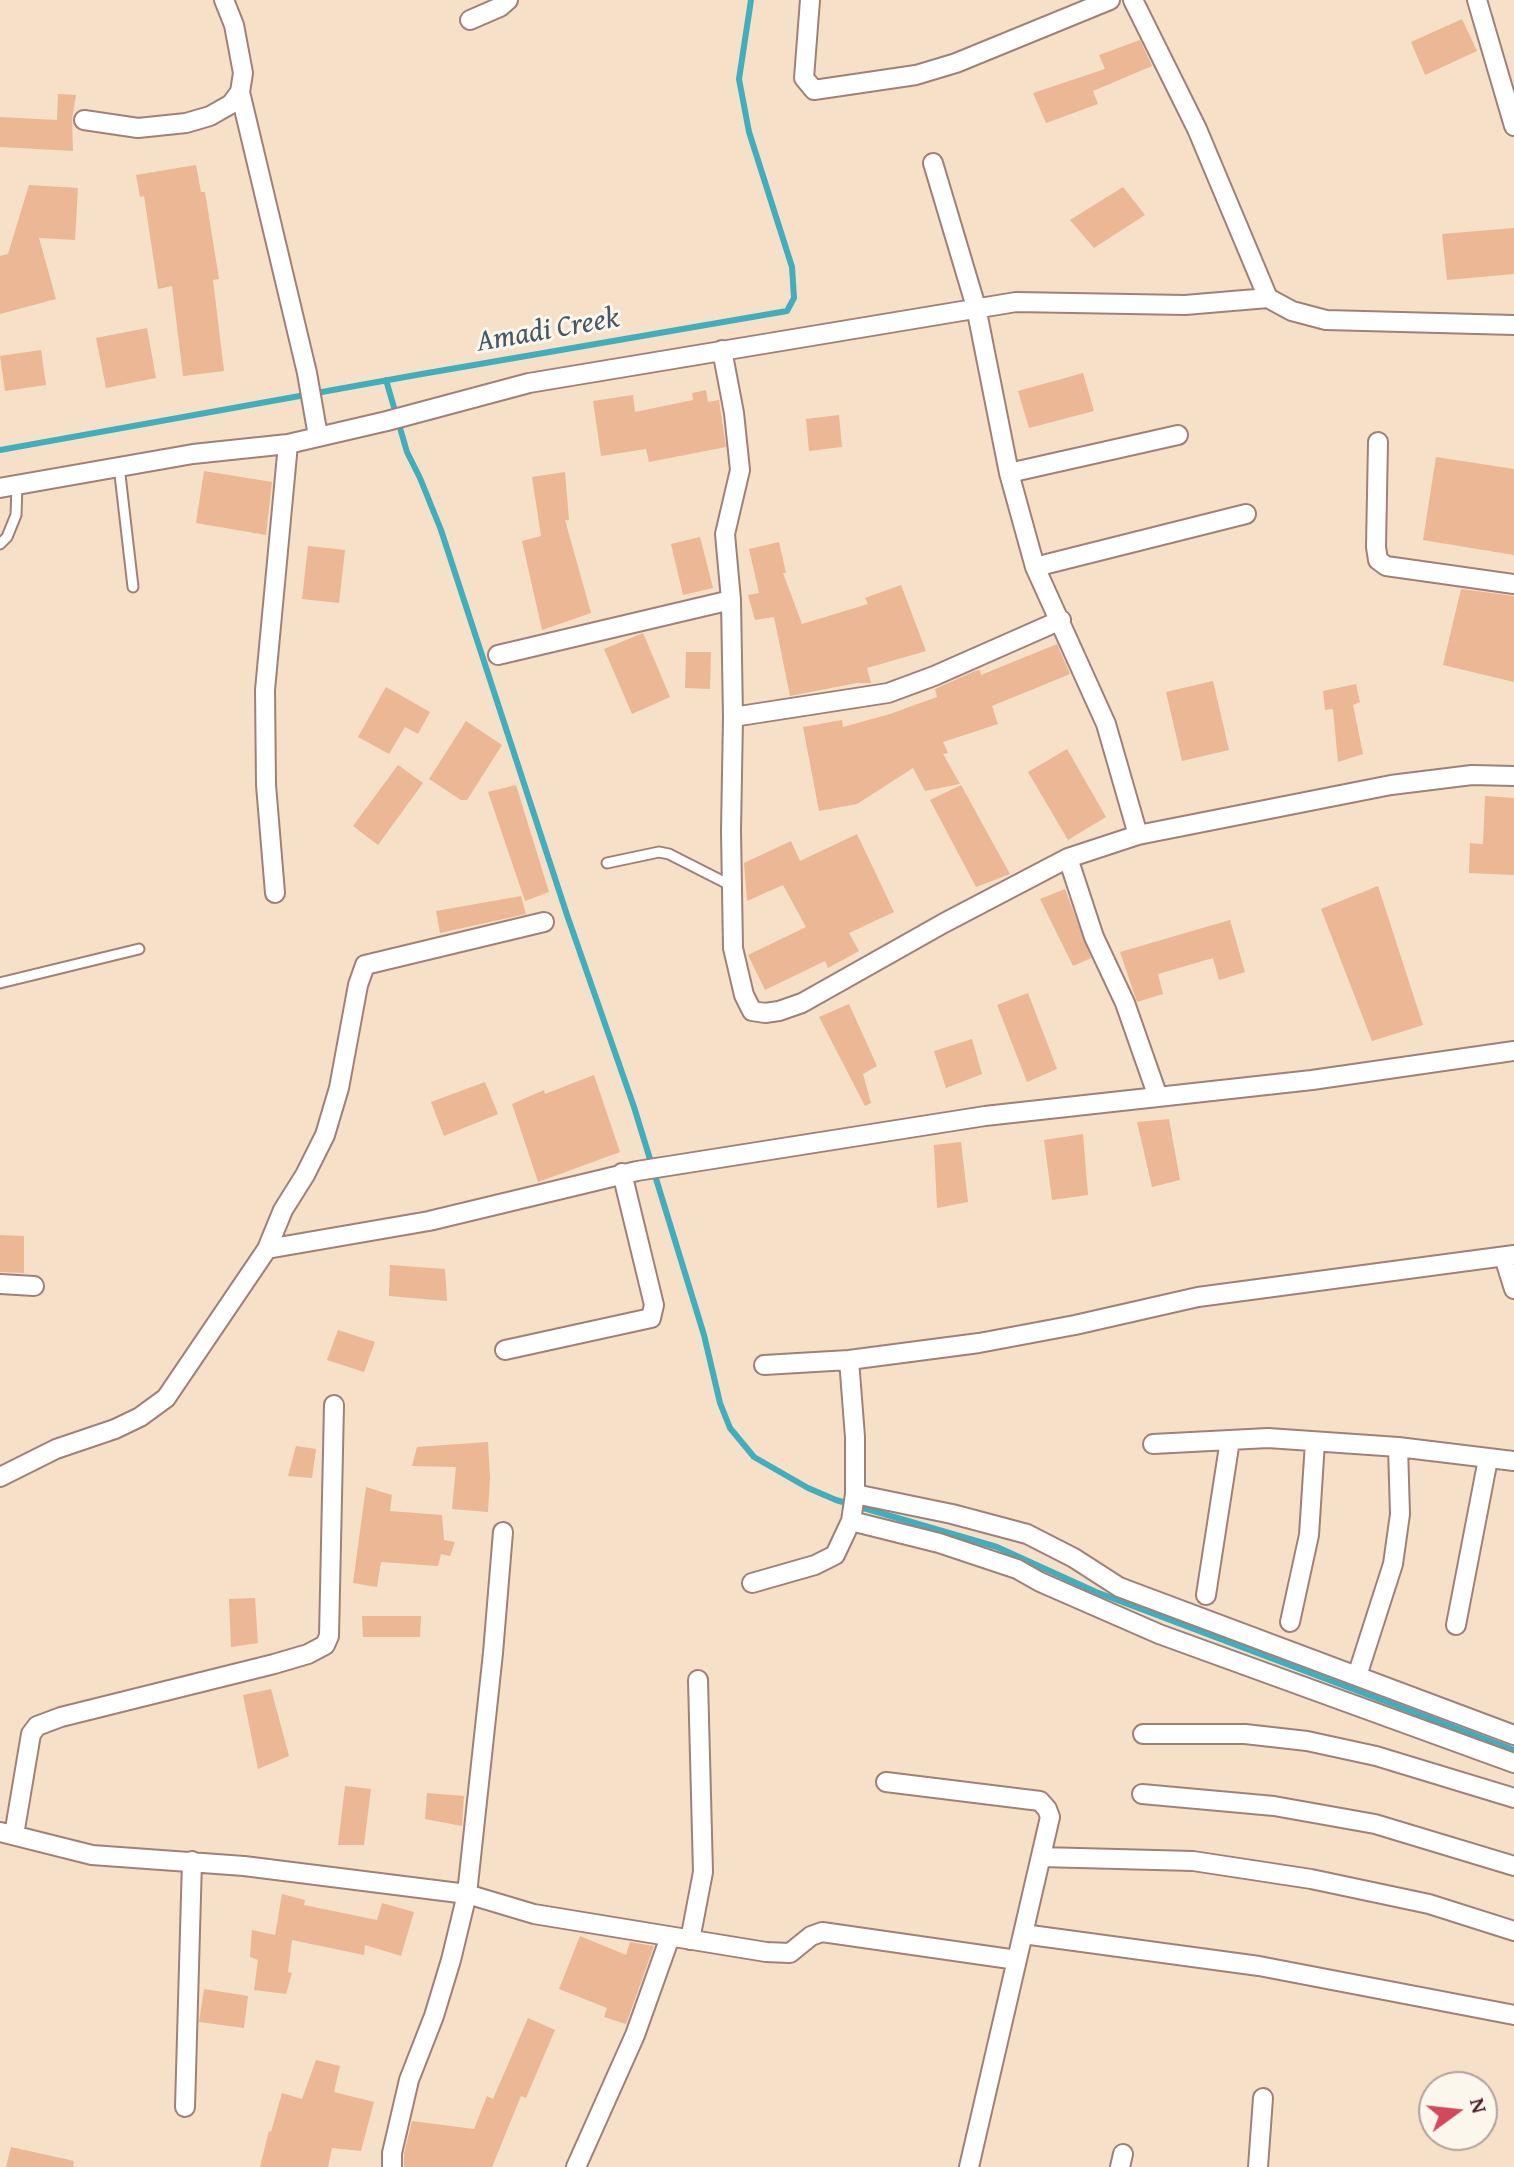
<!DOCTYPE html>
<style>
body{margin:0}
#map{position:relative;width:1514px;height:2167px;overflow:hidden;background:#f6e0c7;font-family:"Gentium Book Plus",serif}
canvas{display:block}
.north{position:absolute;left:1418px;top:2071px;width:80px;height:80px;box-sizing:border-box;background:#fbf7ec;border:2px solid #b4a19f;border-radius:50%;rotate:75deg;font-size:22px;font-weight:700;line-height:32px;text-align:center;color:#4a1f2b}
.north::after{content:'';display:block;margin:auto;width:28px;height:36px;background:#d1495b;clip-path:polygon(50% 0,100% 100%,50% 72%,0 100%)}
</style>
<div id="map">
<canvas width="1514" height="2167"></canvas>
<div class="north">N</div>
</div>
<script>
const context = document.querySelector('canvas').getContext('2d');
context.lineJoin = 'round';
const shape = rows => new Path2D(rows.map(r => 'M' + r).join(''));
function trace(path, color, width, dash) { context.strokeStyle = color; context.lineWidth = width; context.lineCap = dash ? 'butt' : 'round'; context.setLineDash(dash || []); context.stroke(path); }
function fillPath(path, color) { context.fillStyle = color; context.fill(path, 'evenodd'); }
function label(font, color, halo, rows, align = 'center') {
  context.font = font + ' "Gentium Book Plus",serif'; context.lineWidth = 6; context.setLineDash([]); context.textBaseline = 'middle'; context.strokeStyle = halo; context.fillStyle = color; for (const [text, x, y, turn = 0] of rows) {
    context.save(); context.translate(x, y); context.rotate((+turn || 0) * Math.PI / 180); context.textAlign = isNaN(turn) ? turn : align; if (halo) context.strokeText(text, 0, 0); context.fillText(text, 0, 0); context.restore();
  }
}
const stream = shape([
 [386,380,407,452,420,478,441,530,567,915,634,1107,704,1335,720,1403,730,1428,754,1457,808,1488,836,1500,997,1547,1096,1592,1514,1750],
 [0,450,416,375,787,311,794,298,792,267,749,132,739,79,751,0]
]);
const building = shape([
 [1462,19,1477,51,1425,75,1411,42],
 [1140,40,1152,66,1093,91,1098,104,1046,123,1033,93,1105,69,1099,55],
 [58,94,76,95,72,119,73,151,0,147,0,117,57,120],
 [196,165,201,192,205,192,219,279,213,280,224,371,183,376,172,286,158,289,144,196,140,197,136,175],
 [29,185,78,188,75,240,39,238,56,299,0,314,0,256,8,254],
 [1123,187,1145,215,1094,248,1070,220],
 [1514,228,1514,274,1447,280,1442,234],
 [147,328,156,378,106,388,96,338],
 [41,350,46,385,5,391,0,356],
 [1083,373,1094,411,1029,428,1018,391],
 [706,390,708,402,719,400,726,447,649,462,646,449,601,456,593,401,633,395,635,412,693,400,692,393],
 [839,415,842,447,809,451,806,419],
 [1436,457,1514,469,1514,555,1423,540],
 [204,471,272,482,266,535,196,523],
 [565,472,569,520,565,520,591,613,542,630,522,541,541,536,532,477],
 [700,537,713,588,683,595,671,544],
 [779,542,786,573,783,573,802,624,868,604,865,598,901,585,926,651,867,668,871,683,857,683,790,696,774,617,755,620,748,595,759,593,749,549],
 [308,546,345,550,339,603,302,599],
 [1461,589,1514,596,1514,682,1443,665],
 [643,633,670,697,632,714,604,649],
 [1057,644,1070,674,992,706,998,724,943,742,948,753,943,754,960,784,925,791,913,768,857,804,819,811,803,727,842,720,843,727,890,714,937,697,935,689,975,671,980,670,981,675],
 [686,652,711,652,710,689,685,688],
 [1213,681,1229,750,1182,761,1166,692],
 [1356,684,1360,702,1353,705,1363,754,1338,762,1333,709,1325,710,1323,691],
 [386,687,430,712,418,734,405,727,389,754,358,737],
 [466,721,502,745,467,800,461,800,429,779],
 [1067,749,1106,817,1068,840,1028,772],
 [398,765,423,783,378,845,353,826],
 [516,785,549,892,525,901,488,792],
 [961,785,1010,874,976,887,930,800],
 [1485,796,1514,798,1514,875,1469,873,1470,843,1483,844],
 [857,834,894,912,849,933,859,951,828,968,825,961,765,990,748,955,806,927,783,885,747,901,744,863,791,841,800,861],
 [1378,886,1423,1025,1372,1041,1321,909],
 [1065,889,1091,958,1073,966,1040,899],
 [521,896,526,914,440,933,436,911],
 [1230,920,1245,972,1219,980,1213,958,1158,974,1163,994,1137,1002,1120,952],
 [1028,993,1057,1069,1027,1082,997,1005],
 [849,1004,877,1066,863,1074,871,1103,865,1106,819,1017],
 [972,1039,982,1074,946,1088,934,1051],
 [594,1075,620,1152,538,1182,512,1104,544,1090,545,1094],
 [485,1082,498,1114,444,1136,431,1102],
 [1169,1119,1180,1180,1152,1187,1137,1122],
 [1083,1134,1088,1195,1052,1200,1044,1140],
 [961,1142,968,1202,937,1208,934,1145],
 [0,1235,24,1236,24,1273,0,1272],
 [390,1265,445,1269,447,1301,389,1296],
 [338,1330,375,1342,364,1372,327,1360],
 [488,1442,490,1478,488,1512,452,1509,456,1467,412,1466,417,1447],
 [296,1446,316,1449,312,1478,288,1476],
 [366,1487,392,1495,390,1511,442,1515,444,1540,455,1542,450,1556,441,1554,438,1566,381,1562,377,1587,353,1583],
 [255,1598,258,1643,231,1647,229,1599],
 [362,1616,421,1616,420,1637,363,1637],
 [271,1689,289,1756,258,1769,243,1695],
 [345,1786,371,1789,364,1845,338,1845],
 [427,1793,464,1796,462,1826,425,1819],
 [282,1894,305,1900,304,1905,377,1920,382,1903,414,1912,401,1956,365,1945,364,1955,292,1940,288,1972,292,1973,286,1994,254,1990,258,1960,250,1957,252,1930,275,1935],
 [580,1936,626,1955,630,1942,654,1946,626,2024,604,2017,607,2008,559,1989],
 [204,1989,248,1996,244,2028,199,2022],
 [528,2018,555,2030,526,2098,521,2096,492,2167,404,2167,404,2154,412,2121,474,2129,487,2096,493,2099],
 [316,2060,340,2066,334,2092,374,2102,361,2151,332,2148,328,2167,260,2167,269,2131,271,2132,282,2093,302,2099],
 [11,2147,74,2161,73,2167,6,2167]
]);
const lane = shape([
 [119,466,133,587],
 [0,544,7,537,16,515,17,485],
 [607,863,659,852,669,854,732,886],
 [0,983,139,949]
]);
const street = shape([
 [810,0,804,78,814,90,916,75,956,63,1110,0],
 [1133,0,1197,129,1268,298],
 [1477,0,1514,126],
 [470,20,500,7,508,0],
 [240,92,307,373,318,436],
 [84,120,138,128,186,123,210,116,231,104,240,92,243,73,234,25,224,0],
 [933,163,976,307,1009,473,1035,567,1106,724,1138,835],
 [722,350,734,413,740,470,725,534,731,600,733,717,731,831,733,948,744,995,752,1011,765,1013,779,1011,802,1003,944,923,1068,858,1138,835,1391,785,1472,775,1514,776],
 [1378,442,1376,547,1378,560,1386,566,1514,584],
 [1009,473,1178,435],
 [0,488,193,454,288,444,387,421,529,383,1016,302,1185,305,1268,298,1292,311,1326,320,1514,325],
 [1035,567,1246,514],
 [498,655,731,600],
 [733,717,888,693,934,676,1061,620],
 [1068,858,1094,937,1125,1003,1158,1097],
 [275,893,266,785,265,690,288,444],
 [267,1249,429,1221,637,1171,985,1116,1312,1080,1514,1051],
 [1504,1257,1514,1289],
 [0,1284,34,1286],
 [505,1350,651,1318,654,1305,622,1173],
 [764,1365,849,1360,979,1343,1075,1325,1198,1297,1514,1255],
 [1153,1444,1268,1438,1398,1447,1514,1461],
 [0,1477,56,1449,115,1429,140,1417,166,1398,267,1249,283,1210,305,1175,325,1135,339,1088,358,985,365,965,544,922],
 [855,1494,952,1514,1027,1534,1074,1558,1119,1587,1514,1735],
 [851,1521,939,1543,1017,1569,1040,1582,1159,1634,1514,1763],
 [752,1583,815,1565,835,1555,851,1521,855,1494,855,1437,849,1360],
 [1206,1595,1230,1440],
 [1290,1622,1309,1535,1315,1442],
 [1456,1625,1488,1459],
 [1357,1676,1393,1564,1400,1514,1398,1447],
 [1143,1734,1245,1734,1307,1741,1376,1756,1514,1798],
 [886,1782,1040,1801,1047,1809,1050,1817,969,2167],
 [1142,1794,1274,1806,1375,1824,1514,1866],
 [0,1832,92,1855,244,1866,467,1894,534,1914,766,1952,790,1953,811,1936,822,1932,1017,1960],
 [14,1835,31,1734,37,1726,61,1717,274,1664,308,1654,325,1645,329,1636,334,1405],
 [1041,1857,1193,1861,1311,1879,1429,1904,1514,1931],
 [1023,1934,1259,1966,1514,2015],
 [690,1940,703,1872,698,1680],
 [185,2107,192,1861],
 [392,2167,392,2153,409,2080,434,2016,451,1960,467,1894,493,1653,503,1532],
 [576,2167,635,2035,670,1937],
 [1120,2167,1123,2154],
 [1258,2167,1263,2098]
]);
const waterNames = [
 ["Amadi Creek",548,331,-10]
];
trace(stream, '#41aebe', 6);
fillPath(building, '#ebb794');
trace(lane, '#a08079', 13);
trace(street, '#a08079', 22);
trace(lane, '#fff', 9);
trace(street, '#fff', 18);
label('italic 30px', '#465866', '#fbf7ec', waterNames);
</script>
